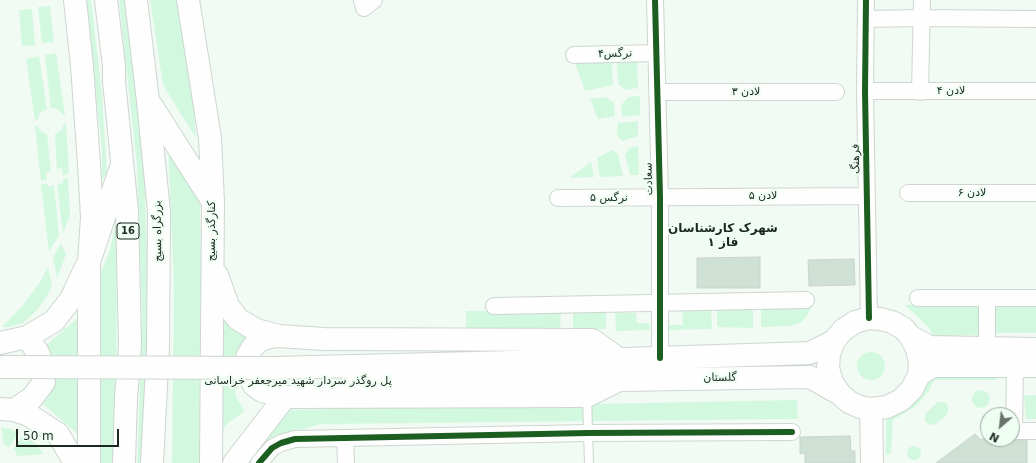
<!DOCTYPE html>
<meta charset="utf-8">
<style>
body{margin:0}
#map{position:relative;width:1036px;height:463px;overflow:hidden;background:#f2faf4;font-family:"DejaVu Sans",sans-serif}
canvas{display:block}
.north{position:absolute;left:980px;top:407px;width:40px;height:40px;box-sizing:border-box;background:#eefef3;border:1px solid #9aa89f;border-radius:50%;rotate:208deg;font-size:11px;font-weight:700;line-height:16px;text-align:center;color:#1d2721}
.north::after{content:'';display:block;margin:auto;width:14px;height:18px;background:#68716b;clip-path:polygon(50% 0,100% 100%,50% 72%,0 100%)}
.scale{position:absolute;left:16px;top:429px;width:103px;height:18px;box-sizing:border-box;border:2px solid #1d2721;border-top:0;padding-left:5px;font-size:12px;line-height:14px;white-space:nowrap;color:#1d2721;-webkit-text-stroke:3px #eefef3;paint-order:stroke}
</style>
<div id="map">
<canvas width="1036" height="463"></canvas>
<div class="north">N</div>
<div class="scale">50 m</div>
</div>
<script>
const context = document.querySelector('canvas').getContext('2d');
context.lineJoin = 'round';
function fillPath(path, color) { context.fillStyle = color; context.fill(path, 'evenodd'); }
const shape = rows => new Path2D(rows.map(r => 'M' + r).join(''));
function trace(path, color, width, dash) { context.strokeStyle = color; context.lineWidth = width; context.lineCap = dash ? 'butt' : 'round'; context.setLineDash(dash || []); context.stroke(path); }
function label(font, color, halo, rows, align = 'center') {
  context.font = font + ' "DejaVu Sans","Noto Sans Arabic",sans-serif'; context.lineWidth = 4; context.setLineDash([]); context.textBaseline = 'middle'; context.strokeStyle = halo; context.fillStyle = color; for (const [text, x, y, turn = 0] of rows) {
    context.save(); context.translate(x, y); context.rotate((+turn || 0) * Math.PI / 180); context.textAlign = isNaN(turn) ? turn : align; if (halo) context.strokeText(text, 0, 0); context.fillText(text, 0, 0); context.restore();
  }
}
const green = shape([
 [85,0,91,0,102,94,107,173,102,180,102,150],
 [119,0,127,0,144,166,149,317,144,463,137,463,138,444,142,317,137,166],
 [150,0,179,0,191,78,196,138,163,85],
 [50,6,54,42,42,43,38,7],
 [32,9,35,45,22,46,19,10],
 [56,53,65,116,64,116,58,109,51,108,45,55],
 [39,56,47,109,40,113,38,120,35,120,26,59],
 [617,62,637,62,638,88,625,90,618,84],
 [575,63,612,63,613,85,585,91],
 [640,96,640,115,622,117,621,105,628,97],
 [606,97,614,103,615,116,598,119,590,99],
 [638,121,638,136,622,141,617,135,618,123],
 [64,123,66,123,69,173,63,176,62,168,57,169,55,134,62,130],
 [35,126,38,126,40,131,47,134,51,171,46,173,47,180,41,181],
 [168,143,200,198,201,276,199,463,172,463,174,290],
 [638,146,639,175,630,175,625,156,629,148],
 [612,150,618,155,623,176,600,177,597,158],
 [591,162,594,177,569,178],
 [68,178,70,216,63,233,57,184,63,183,63,179],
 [47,183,48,187,54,185,59,236,49,251,41,185],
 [117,217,116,430,113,463,96,463,94,289,110,250],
 [61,243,66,254,57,279,53,257],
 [48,267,52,285,46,298,36,311,23,323,10,327,2,327,23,305,40,282],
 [980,304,981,335,933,336,929,328,917,316,904,305],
 [990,305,1036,305,1036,333,990,333],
 [717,308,753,308,753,328,717,327],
 [811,308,806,317,800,323,791,326,761,327,761,309],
 [711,309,712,329,664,330,665,325,683,325,682,310],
 [218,310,239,333,251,341,233,373,236,397,245,411,227,424,216,439],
 [466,311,561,311,560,332,466,331],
 [573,311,606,311,606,329,573,330],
 [615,313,636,313,637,323,649,323,650,330,616,331],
 [79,317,81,437,43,404,50,395,57,375,54,359,45,346],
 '857 366a14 14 0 1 1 28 0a14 14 0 1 1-28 0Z',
 [997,375,997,380,934,380,929,391,916,406,893,420,891,454,886,455,886,417,912,403,925,388,932,376],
 '972 399a9 9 0 1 1 18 0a9 9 0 1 1-18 0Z',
 [1024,395,1036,395,1036,419,1026,419],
 [797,400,798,419,321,424,290,433,262,452,252,445,284,410],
 [938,402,944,402,947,404,948,406,948,412,944,418,937,423,932,425,928,424,925,421,925,414],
 [1,427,11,429,19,433,9,447,4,445],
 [23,435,34,442,44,454,17,456,16,452,13,449],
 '907 453a7 7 0 1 1 14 0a7 7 0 1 1-14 0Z'
]);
const building = shape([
 [760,257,760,288,697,288,697,258,760,257],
 [854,259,855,285,809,286,808,260,854,259],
 [975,434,980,439,1027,440,1027,463,936,463,975,434],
 [850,436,851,451,855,451,855,463,805,463,805,453,800,454,800,437,850,436]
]);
const lane = shape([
 [587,396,589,463]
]);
const street = shape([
 [362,0,364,8,374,0],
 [655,0,660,197,660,358],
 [866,0,865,91,869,318],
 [867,19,922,18,1036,19],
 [574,55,656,53],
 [865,91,1036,91],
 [657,92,836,92],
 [920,92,922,0],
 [908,193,1036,193],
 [558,198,866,196],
 [918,298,1036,298],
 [987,298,987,348],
 [494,306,806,300],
 [1015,365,1014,431,1036,431],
 [345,438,346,463],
 [259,463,272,448,281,443,295,439,588,433,792,432]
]);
const secondary = shape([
 [75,0,82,66,89,164,92,217,89,262,89,463],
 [188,0,210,138,213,202,211,463],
 [217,275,228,306,238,319,256,330,279,336,324,339,592,340,619,359],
 [279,336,269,337,259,341,252,348,247,357,246,367,249,376,254,385,262,391,285,397],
 [911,337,930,347,1036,349],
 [0,343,27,337,54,321,71,299,86,267],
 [273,368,594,360,810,353,834,341,843,330,855,322,869,318,881,319,892,322,903,328,911,337,917,349,920,362,919,375,912,389,901,400,887,407,871,409,860,407,849,402,840,394,832,382,828,368,829,354,834,341],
 [919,375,933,366,1036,366],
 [353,381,621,380,810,377,840,394],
 [0,409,14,410,29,415,58,434,75,463],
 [871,409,872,463],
 [14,410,32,398,44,382,44,367,37,351,27,337],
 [234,463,285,397,587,396,615,382]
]);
const highway = shape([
 [106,0,114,66,114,81,127,211,130,345,126,398,124,463],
 [136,0,148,101,159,212,158,348,152,463],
 [151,105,213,202],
 [89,262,120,170]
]);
const secondaryBridge = shape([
 [0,367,273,368]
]);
const cycleway = shape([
 [655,0,660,197,660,358],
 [866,0,865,91,869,318],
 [259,463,272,448,281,443,295,439,588,433,792,432]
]);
const shields = [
 [128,231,22]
];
const shieldNames = [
 ["16",128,231]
];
const streetNames = [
 ["نرگس۴",615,54,-1],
 ["لادن ۴",951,91],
 ["لادن ۳",746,92],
 ["فرهنگ",856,159,-91],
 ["سعادت",649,179,-91],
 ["لادن ۶",972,193],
 ["لادن ۵",763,196],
 ["نرگس ۵",609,198],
 ["بزرگراه بسیج",158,231,-91],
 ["کنارگذر بسیج",212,231,-90],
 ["گلستان",720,378,-1],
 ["پل روگذر سردار شهید میرجعفر خراسانی",298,381]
];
const neighbourhoodNames = [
 ["شهرک کارشناسان",723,229],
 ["فاز ۱",723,243]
];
fillPath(green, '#d3f8e0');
fillPath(building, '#cfe1d5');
trace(building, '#cad3cd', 1);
trace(lane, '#cdd6d0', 10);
trace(street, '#cdd6d0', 18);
trace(secondary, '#cdd6d0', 24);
trace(highway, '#cdd6d0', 24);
trace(lane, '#fdfefd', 8);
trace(street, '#fdfefd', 16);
trace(secondary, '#fdfefd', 22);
trace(highway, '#fdfefd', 22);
trace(secondaryBridge, '#cdd6d0', 24, []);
trace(secondaryBridge, '#fdfefd', 22);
trace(cycleway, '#1b5e20', 6);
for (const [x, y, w] of shields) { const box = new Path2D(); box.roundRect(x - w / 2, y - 8, w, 16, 3); context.fillStyle = '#eefef3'; context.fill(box); trace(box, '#1d2721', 1); }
label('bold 10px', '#1d2721', null, shieldNames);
label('11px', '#1d2721', '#eefef3', streetNames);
label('bold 12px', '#1d2721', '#eefef3', neighbourhoodNames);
</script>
